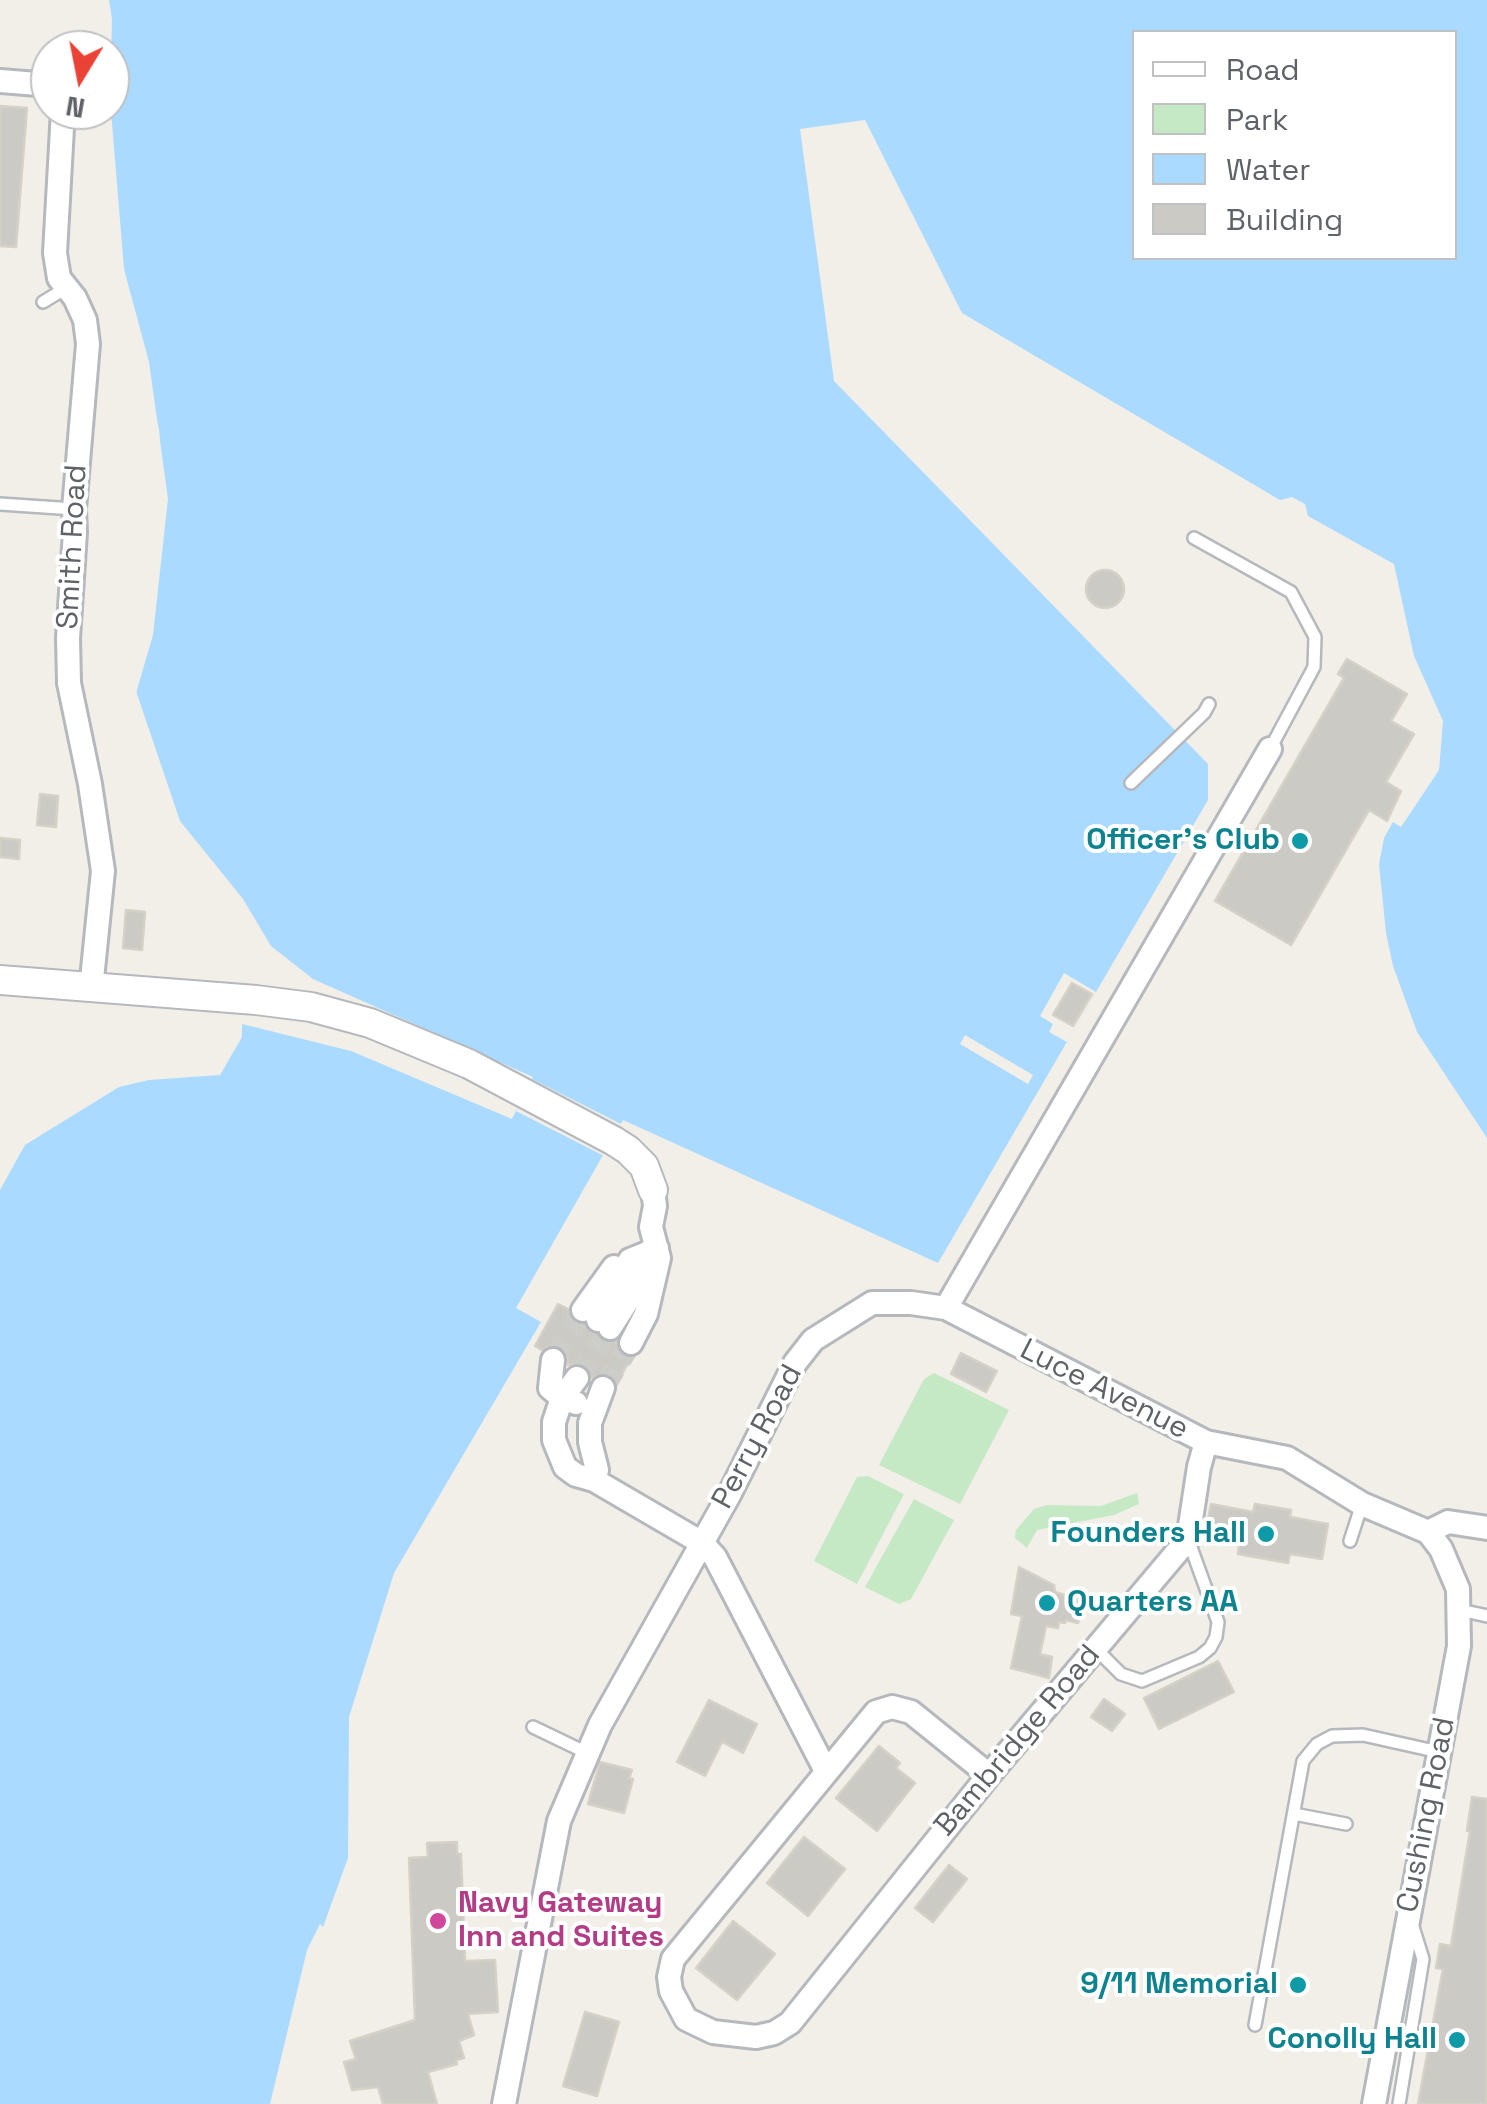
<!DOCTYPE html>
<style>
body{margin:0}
#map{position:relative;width:1487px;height:2104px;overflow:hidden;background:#f1efe8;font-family:"Space Grotesk",sans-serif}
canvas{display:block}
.legend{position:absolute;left:1132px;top:30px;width:325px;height:230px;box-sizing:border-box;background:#fff;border:2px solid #bfc1c3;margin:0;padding:12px 18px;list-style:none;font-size:30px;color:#5f6368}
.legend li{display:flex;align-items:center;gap:20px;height:50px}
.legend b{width:50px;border:2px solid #bfc1c3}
.north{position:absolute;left:30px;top:30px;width:100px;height:100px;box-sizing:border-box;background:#fff;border:2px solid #bfc1c3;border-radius:50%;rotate:190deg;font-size:28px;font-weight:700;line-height:40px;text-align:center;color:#5f6368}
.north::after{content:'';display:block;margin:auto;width:35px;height:45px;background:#ea4335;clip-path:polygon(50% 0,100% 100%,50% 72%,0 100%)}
</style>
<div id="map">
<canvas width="1487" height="2104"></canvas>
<ul class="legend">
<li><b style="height:12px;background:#fff"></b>Road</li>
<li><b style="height:28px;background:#c5e8c5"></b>Park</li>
<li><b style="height:28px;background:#aadaff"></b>Water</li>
<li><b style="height:28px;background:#cccac5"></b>Building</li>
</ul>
<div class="north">N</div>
</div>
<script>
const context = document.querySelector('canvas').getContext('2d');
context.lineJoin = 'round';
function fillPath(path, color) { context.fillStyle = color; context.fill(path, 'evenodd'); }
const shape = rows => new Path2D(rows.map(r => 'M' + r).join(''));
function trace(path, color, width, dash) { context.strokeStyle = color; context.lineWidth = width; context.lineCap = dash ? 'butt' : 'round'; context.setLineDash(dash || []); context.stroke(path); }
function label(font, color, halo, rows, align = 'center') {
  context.font = font + ' "Space Grotesk",sans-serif'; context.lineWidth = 8; context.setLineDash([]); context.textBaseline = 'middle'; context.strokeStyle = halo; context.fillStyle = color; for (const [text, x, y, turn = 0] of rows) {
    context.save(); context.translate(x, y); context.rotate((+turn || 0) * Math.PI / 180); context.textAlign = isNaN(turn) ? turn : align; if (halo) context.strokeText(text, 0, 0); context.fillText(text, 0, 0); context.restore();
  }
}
const green = shape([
 [934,1373,1009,1410,960,1504,879,1465,924,1379],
 [868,1476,904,1494,857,1584,814,1561,857,1477],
 [1137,1493,1139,1504,1114,1515,1037,1530,1027,1548,1015,1538,1016,1530,1034,1509,1047,1505,1101,1506],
 [914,1499,954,1520,911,1599,899,1604,865,1587]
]);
const water = shape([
 [109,0,1487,0,1487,1138,1417,1032,1393,966,1386,933,1379,864,1384,838,1393,822,1401,827,1439,770,1443,721,1414,656,1394,564,1308,516,1305,504,1292,497,1280,500,962,313,865,120,800,129,834,381,1208,764,1208,800,938,1263,623,1120,516,1308,541,1322,394,1573,349,1717,348,1858,323,1927,318,1929,273,2104,0,2104,0,1190,25,1145,119,1087,149,1080,220,1075,242,1037,242,1024,351,1051,512,1119,533,1077,313,979,271,946,243,899,180,821,136,691,165,508,159,429,127,291,117,220,110,110,112,19],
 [1134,32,1454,32,1454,258,1134,258]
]);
const pier = shape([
 [110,99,124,269,149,362,168,499,153,635,134,700,132,693,143,638,160,508,154,429,144,375,122,292,112,221,103,110,110,110],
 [1064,973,1096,992,1067,1042,1049,1032,1053,1024,1040,1016],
 [965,1035,1033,1075,1028,1084,960,1044],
 [532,1079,621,1124,604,1156,516,1111],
 [320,1924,323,1927,299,2007,277,2103,270,2104,307,1950]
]);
const building = shape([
 [0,106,27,108,16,247,0,246,0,106],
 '1086 589a19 19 0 1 1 38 0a19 19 0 1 1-38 0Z',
 [1347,659,1407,694,1391,721,1414,734,1386,782,1401,791,1387,821,1369,810,1291,945,1215,901,1344,678,1338,674,1347,659],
 [40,794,58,796,56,827,37,825,40,794],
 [0,838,20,840,19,859,0,857,0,838],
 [126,910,145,912,142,950,123,948,126,910],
 [1072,983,1092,994,1073,1026,1053,1015,1072,983],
 [558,1304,568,1309,574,1322,584,1325,603,1341,616,1341,619,1352,631,1358,617,1383,607,1374,592,1378,587,1367,580,1363,568,1365,567,1355,561,1347,554,1345,542,1350,535,1346,558,1304],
 [961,1353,997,1371,986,1392,951,1374,961,1353],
 [1211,1504,1253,1512,1255,1504,1291,1510,1290,1517,1328,1524,1322,1559,1290,1554,1288,1563,1238,1554,1239,1545,1204,1539,1211,1504],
 [1019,1567,1054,1585,1055,1592,1081,1600,1078,1623,1066,1620,1065,1623,1059,1622,1058,1628,1046,1626,1040,1654,1052,1657,1049,1678,1011,1668,1022,1616,1011,1614,1019,1567],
 [1218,1661,1234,1692,1159,1729,1144,1698,1218,1661],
 [1104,1699,1125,1714,1112,1731,1091,1717,1104,1699],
 [709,1700,757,1724,743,1753,722,1742,705,1776,677,1762,709,1700],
 [879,1746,900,1763,896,1768,915,1783,877,1831,836,1798,879,1746],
 [600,1762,632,1770,629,1778,633,1779,624,1813,588,1804,600,1762],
 [1472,1797,1487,1799,1487,2104,1418,2104,1443,1969,1436,1968,1440,1944,1451,1946,1470,1831,1467,1831,1472,1797],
 [804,1837,845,1869,808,1916,767,1883,804,1837],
 [457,1842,457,1854,461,1854,465,1961,495,1960,498,2012,468,2014,474,2035,459,2041,464,2058,456,2060,457,2064,428,2072,437,2104,383,2104,378,2087,352,2090,344,2062,356,2059,350,2041,415,2020,409,1858,428,1857,427,1843,457,1842],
 [949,1865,967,1879,933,1922,915,1908,949,1865],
 [733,1921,775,1954,737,2000,696,1968,733,1921],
 [585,2012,619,2022,597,2096,563,2086,585,2012]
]);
const minorTunnel = shape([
 [553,1360,583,1310],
 [577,1378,610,1328],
 [603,1388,631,1343]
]);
const service = shape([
 [43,302,66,288],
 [0,504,74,509],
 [1194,538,1291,592,1315,637,1314,667,1270,749],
 [1131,783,1204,713,1209,704],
 [1350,1541,1362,1504],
 [1460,1610,1487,1616],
 [1096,1649,1121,1674,1142,1681,1199,1657,1210,1648,1216,1637,1218,1622,1188,1539],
 [533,1727,587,1753],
 [1294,1814,1346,1824],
 [1255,2025,1303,1761,1317,1744,1332,1736,1363,1735,1439,1752],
 [1399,2104,1423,1959,1413,1927]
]);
const minor = shape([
 [0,81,50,85],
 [63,110,55,253,59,278,75,298,85,320,88,344,74,509,75,532,68,638,69,683,90,784,103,871,91,989],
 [946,1308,1270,749],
 [583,1310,614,1267],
 [598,1320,630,1260,645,1254],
 [610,1328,626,1303,648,1252,657,1248],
 [631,1343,646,1314,659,1258,651,1227,655,1206,653,1190],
 [553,1360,550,1388,562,1398,576,1403],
 [577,1378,562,1398,554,1422,554,1440,565,1467,576,1475,594,1480,702,1543,715,1557,826,1771],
 [594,1480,597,1470,590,1442,590,1423,603,1388],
 [1428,1532,1448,1522,1487,1528],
 [989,1775,911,1712,892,1707,876,1712,673,1959,669,1977,671,1991,686,2019,713,2032,756,2037,774,2033,790,2023,989,1775,1188,1539,1199,1467,1206,1442],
 [504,2104,559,1821,600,1725,729,1495,795,1363,813,1340,872,1303,911,1303,946,1308,1206,1442,1287,1458,1362,1504,1428,1532,1441,1549,1458,1589,1459,1646,1374,2104]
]);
const tertiary = shape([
 [0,980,256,1000,311,1007,370,1023,469,1064,614,1141,628,1150,644,1166,653,1190]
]);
const markers = [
 [1300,841,10,"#0f9aa8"],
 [1266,1534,10,"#0f9aa8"],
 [1047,1603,10,"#0f9aa8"],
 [438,1921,10,"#d1479c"],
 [1298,1985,10,"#0f9aa8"],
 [1457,2040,10,"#0f9aa8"]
];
const streetNames = [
 ["Smith Road",73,547,-87],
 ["Luce Avenue",1104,1390,27],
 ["Perry Road",758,1437,-62],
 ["Bambridge Road",1018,1741,-50],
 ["Cushing Road",1427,1815,-79]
];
const cultureNames = [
 ["Officer's Club",1280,841],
 ["Founders Hall",1246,1534],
 ["Quarters AA",1067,1603,"left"],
 ["9/11 Memorial",1278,1985],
 ["Conolly Hall",1437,2040]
];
const hotelNames = [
 ["Navy Gateway",458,1904],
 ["Inn and Suites",458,1938]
];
fillPath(green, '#c5e8c5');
fillPath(water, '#aadaff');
fillPath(pier, '#f1efe8');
fillPath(building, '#cccac5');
trace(building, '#d6d1c6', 2.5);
trace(minorTunnel, '#ccccc8', 22, [22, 11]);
trace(service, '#b5b8bc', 16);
trace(minor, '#b5b8bc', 28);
trace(tertiary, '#b5b8bc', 32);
trace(service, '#fff', 11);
trace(minor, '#fff', 22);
trace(tertiary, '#fff', 28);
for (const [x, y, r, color] of markers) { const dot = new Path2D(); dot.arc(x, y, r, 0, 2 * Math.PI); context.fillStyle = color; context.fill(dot); trace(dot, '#fff', 4); }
label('30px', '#5f6368', '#fff', streetNames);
label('bold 30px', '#0d838f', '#fff', cultureNames, 'right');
label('bold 30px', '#b23c85', '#fff', hotelNames, 'left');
</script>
